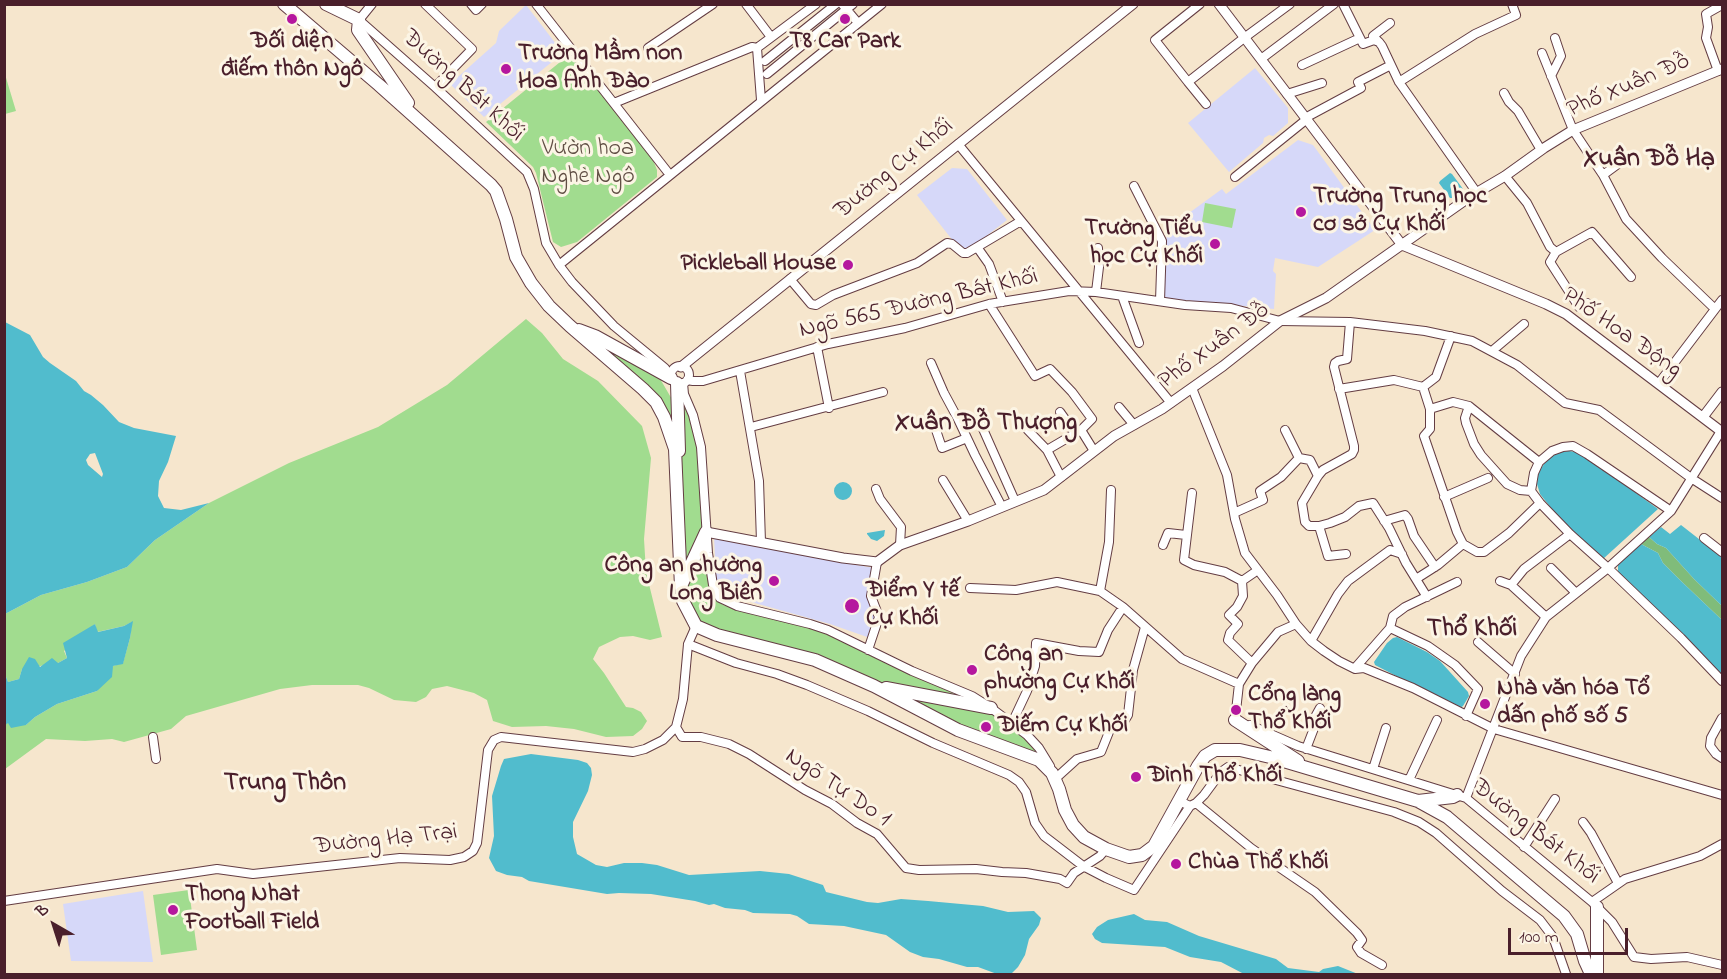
<!DOCTYPE html>
<meta charset="utf-8">
<style>
body{margin:0}
#map{position:relative;width:1727px;height:979px;overflow:hidden;background:#f6e6cd;font-family:"Indie Flower",sans-serif}
canvas{display:block}
.frame{position:absolute;inset:0;border:6px solid #4a1f2b;pointer-events:none}
.north{position:absolute;left:24px;top:895px;width:60px;height:60px;-webkit-text-stroke:4px #fcf5e5;paint-order:stroke;rotate:321deg;font-size:16px;font-weight:700;line-height:24px;text-align:center;color:#4a1f2b}
.north::after{content:'';display:block;margin:auto;width:21px;height:27px;background:#4a1f2b;clip-path:polygon(50% 0,100% 100%,50% 72%,0 100%)}
.scale{position:absolute;left:1508px;top:928px;width:120px;height:27px;box-sizing:border-box;border:3px solid #4a1f2b;border-top:0;padding-left:8px;font-size:18px;line-height:21px;white-space:nowrap;color:#4a1f2b;-webkit-text-stroke:4px #fcf5e5;paint-order:stroke}
</style>
<div id="map">
<canvas width="1727" height="979"></canvas>
<div class="frame"></div>
<div class="north">B</div>
<div class="scale">100 m</div>
</div>
<script>
const context = document.querySelector('canvas').getContext('2d');
context.lineJoin = 'round';
function fillPath(path, color) { context.fillStyle = color; context.fill(path, 'evenodd'); }
const shape = rows => new Path2D(rows.map(r => 'M' + r).join(''));
function trace(path, color, width, dash) { context.strokeStyle = color; context.lineWidth = width; context.lineCap = dash ? 'butt' : 'round'; context.setLineDash(dash || []); context.stroke(path); }
function label(font, color, halo, rows, align = 'center') {
  context.font = font + ' "Indie Flower",sans-serif'; context.lineWidth = 6; context.setLineDash([]); context.textBaseline = 'middle'; context.strokeStyle = halo; context.fillStyle = color; for (const [text, x, y, turn = 0] of rows) {
    context.save(); context.translate(x, y); context.rotate((+turn || 0) * Math.PI / 180); context.textAlign = isNaN(turn) ? turn : align; if (halo) context.strokeText(text, 0, 0); context.fillText(text, 0, 0); context.restore();
  }
}
const built = shape([
 [526,5,563,53,484,117,450,84,496,43,499,31],
 [1255,68,1288,108,1288,123,1273,136,1269,135,1264,138,1263,143,1229,172,1188,123],
 [1298,140,1313,145,1375,230,1318,267,1275,258,1273,271,1276,274,1274,309,1163,298,1167,229,1222,189,1226,194],
 [952,168,967,169,1007,220,971,248,961,251,917,195],
 [714,537,834,561,874,568,868,596,876,617,870,638,830,624,726,595,717,585,716,578],
 [143,891,153,962,71,961,63,904]
]);
const green = shape([
 [570,54,653,160,657,170,657,177,577,242,561,247,553,242,536,173,533,167,486,122],
 [4,71,16,111,5,114,4,114],
 [1205,203,1236,209,1232,228,1202,222],
 [526,319,542,333,563,359,598,381,642,426,651,458,644,539,646,572,662,637,650,640,633,636,620,637,599,647,593,659,604,673,626,707,633,708,641,712,647,721,642,729,633,736,606,737,574,729,546,726,512,727,493,721,487,700,474,693,447,686,432,689,426,697,416,702,394,700,369,688,358,685,312,685,280,689,186,716,171,729,124,742,112,739,85,741,46,739,5,769,5,725,8,722,26,725,35,717,57,704,97,691,113,666,123,663,130,638,132,622,124,626,97,632,95,624,64,651,67,658,58,663,22,669,19,679,8,682,5,674,5,614,41,595,87,582,127,567,155,540,209,503,289,463,378,427,447,385],
 [591,339,659,377,673,401,677,443,668,421],
 [682,399,689,413,695,433,700,471,703,525,702,533,682,573,680,472],
 [705,544,709,587,714,596,723,605,812,628,829,634,963,698,883,685,705,626,697,619,684,588],
 [894,694,987,712,1002,720,1022,736,1034,748,1040,757,955,723],
 [189,890,197,950,161,955,153,895]
]);
const forest = shape([
 [1649,537,1657,544,1666,548,1694,579,1722,606,1722,620,1681,581,1663,563,1658,553,1641,544]
]);
const water = shape([
 [1450,173,1452,174,1463,189,1463,191,1453,198,1450,198,1439,183,1440,181],
 [5,322,30,335,43,357,50,363,76,381,84,391,91,395,103,405,119,422,134,428,176,436,168,462,159,481,158,496,164,508,181,510,209,503,155,540,127,567,87,582,41,595,5,614],
 [95,453,103,474,102,477,88,465,86,460,90,454],
 [1569,451,1576,452,1588,458,1658,509,1603,559,1566,527,1540,494,1537,484,1538,473,1544,464,1552,456,1561,452],
 '834 491a9 9 0 1 1 18 0a9 9 0 1 1-18 0Z',
 [1681,525,1722,557,1722,606,1694,579,1666,548,1657,544,1649,537,1661,527,1670,534],
 [885,530,884,536,877,541,871,539,867,534,867,533],
 [1641,544,1658,553,1663,563,1681,581,1722,620,1722,676,1618,572,1618,563],
 [133,621,130,638,123,664,113,666,112,677,97,691,57,704,35,717,26,725,11,728,8,723,5,725,5,674,8,682,19,679,22,669,29,657,35,659,40,667,52,658,58,663,67,658,63,643,95,624,98,632,124,626],
 [1397,637,1427,652,1440,661,1468,692,1469,696,1463,706,1460,708,1456,707,1375,665,1374,662,1387,643,1393,638],
 [531,754,578,760,587,763,591,768,592,775,588,791,573,822,573,837,577,854,596,865,607,867,624,863,642,863,657,865,689,875,760,871,789,874,823,885,826,892,867,902,878,903,901,899,928,901,983,906,1008,912,1034,911,1041,918,1039,925,1029,939,1025,955,1018,967,1011,974,997,974,978,967,967,967,939,959,923,957,910,952,886,935,844,926,809,924,797,916,790,914,753,913,745,910,725,908,714,904,709,905,695,901,651,894,619,893,607,894,529,881,522,877,507,875,496,871,489,858,494,836,492,796,501,766,504,759],
 [1134,914,1145,920,1167,922,1199,936,1276,959,1288,968,1319,972,1323,969,1338,966,1358,974,1244,974,1221,962,1190,957,1165,947,1102,943,1095,939,1092,934,1097,927,1108,920]
]);
const minor = shape([
 [425,4,472,49,435,87],
 [471,4,476,10,482,4],
 [536,4,670,175],
 [746,4,771,37],
 [842,4,858,23],
 [1343,4,1363,44,1374,40,1379,42,1382,46,1399,82,1477,193],
 [359,20,435,87,527,172,534,189,546,243,559,265,572,282,614,326,665,368],
 [359,20,372,4],
 [1378,41,1373,36,1390,23],
 [648,48,713,4],
 [757,48,816,4],
 [757,48,761,100],
 [1542,53,1573,130,1603,175,1618,164],
 [1261,59,1334,4],
 [765,61,836,4],
 [1302,65,1360,38],
 [1718,71,1706,38,1708,27,1706,14,1722,5],
 [767,74,853,4],
 [1551,76,1561,56,1555,38],
 [1188,82,1155,40,1200,4],
 [1399,82,1475,34,1516,15,1512,4],
 [1504,93,1509,102,1518,111,1541,150],
 [1287,94,1322,83],
 [614,103,752,47,757,48],
 [1206,104,1188,82,1244,38,1290,4],
 [1305,118,1361,88,1358,82,1391,65],
 [958,144,1171,403],
 [1603,175,1626,219,1662,258,1715,309],
 [1505,176,1527,203,1550,247,1556,252],
 [1235,177,1307,119],
 [1134,186,1162,241,1160,301],
 [977,247,989,264,1003,302],
 [1556,252,1592,232,1631,277],
 [1556,252,1550,262,1579,307,1587,303],
 [559,265,882,4],
 [790,279,811,304,816,305,833,295,917,263,947,243,952,244,963,253,967,253,1021,221],
 [1096,292,1099,267,1098,248],
 [1122,296,1139,343],
 [989,304,1035,376,1050,369,1072,392,1092,419,1081,430,1094,451],
 [1350,322,1347,359,1338,361,1335,363,1334,367,1354,446,1354,450,1352,454,1323,470,1318,476,1302,503,1305,522,1309,526,1319,526,1330,523,1345,517,1359,506,1373,503,1389,528,1406,563,1427,597],
 [817,347,829,408],
 [1492,351,1524,324],
 [931,363,944,393,958,419,975,455,1002,507],
 '671 375a9 9 0 1 1 18 0a9 9 0 1 1-18 0Z',
 [740,371,759,481,761,542],
 [687,380,693,381,703,381,828,344,905,328,989,304,1069,291,1096,292,1185,305,1231,308,1280,321,1350,322,1425,331,1472,341,1517,365,1565,403,1599,410,1691,478,1722,498],
 [683,383,684,394,693,415,701,447,708,553,713,585,717,594,720,598,737,606,810,624,828,630,912,671,972,696,991,708,1027,735,1039,748,1050,766],
 [1659,383,1722,300],
 [1423,387,1436,377,1451,336],
 [1192,388,1227,475,1235,519,1245,553,1277,595,1296,624,1311,641,1324,651,1339,661,1355,669,1364,668,1413,688,1494,729,1722,795],
 [1339,389,1394,380,1423,387,1430,409,1430,429,1424,436,1457,532,1463,544],
 [1469,406,1465,418,1466,423,1474,444,1481,455,1507,484,1520,490,1531,491],
 [1119,407,1134,425],
 [1430,409,1453,402,1469,406,1539,462],
 [1060,412,1075,433],
 [979,420,1015,501],
 [1022,424,1047,450,1061,477],
 [751,427,883,392],
 [936,430,942,448,967,438],
 [1285,430,1299,458],
 [1047,450,1081,430],
 [943,480,968,521],
 [876,489,880,499,901,527,900,545],
 [1111,490,1109,542,1100,591,1123,607,1182,659,1239,684],
 [1192,493,1184,560,1194,565,1225,572,1242,581,1258,570],
 [1444,497,1488,478],
 [1671,511,1587,454,1573,446,1563,447,1552,451,1539,462,1534,473,1531,491,1540,503,1570,534,1608,568,1681,638,1722,681],
 [1234,513,1263,500,1260,491,1281,477,1299,458,1310,460,1318,476],
 [1384,521,1405,515,1408,519,1414,536,1435,567],
 [1319,526,1328,556,1346,554],
 [1704,538,1722,552],
 [1163,545,1168,533,1186,535],
 [1551,568,1576,593],
 [1416,579,1438,565,1463,544,1477,552,1484,552,1509,533,1540,503],
 [1242,581,1243,596,1237,607,1229,615,1238,624,1230,633,1228,640,1252,663],
 [1500,581,1511,585,1546,617],
 [1511,585,1524,569,1570,534],
 [970,588,1016,590,1057,582,1100,591],
 [1390,628,1393,616,1405,607,1457,582],
 [1311,641,1338,594,1348,581,1390,550,1402,554],
 [1478,642,1515,674],
 [688,644,736,663,777,674,807,685,868,711,933,743,1009,775,1019,782,1026,792,1035,823,1044,836,1083,866,1106,878,1134,890,1190,806],
 [868,650,879,617,871,596,877,562],
 [1355,668,1390,628,1428,646,1455,665,1478,689,1466,716],
 [1722,718,1711,738,1710,746,1716,754,1722,758],
 [1238,721,1235,720,1239,684,1252,663,1278,632,1296,624],
 [1012,723,1027,691,1035,666,1036,643,1079,651,1099,652,1108,630,1123,607],
 [1250,725,1298,746,1466,798,1592,902,1612,922,1634,957,1651,959,1687,957,1722,965],
 [676,727,682,737,701,737,729,744,749,754,805,790,832,804,857,823,877,834,906,868,919,870,976,869,1002,872,1026,873,1060,879,1067,883,1074,873,1100,856,1106,849],
 [153,737,156,759],
 [1306,749,1316,723,1315,717,1320,708],
 [1373,769,1386,728],
 [1054,777,1055,779,1077,759,1101,752,1111,727,1125,720,1128,715,1133,670,1145,627],
 [1409,780,1437,720],
 [259,785,261,783],
 [1466,798,1521,656,1546,617,1608,568,1671,511,1721,431],
 [1179,801,1190,806,1196,803,1204,795,1221,772,1228,767,1394,812,1419,822,1436,833,1502,891,1540,920,1553,937,1566,974],
 [1196,803,1251,848,1315,892,1357,933,1362,940,1357,947,1361,953,1382,965],
 [1583,822,1591,833,1618,883],
 [1524,847,1555,799],
 [4,901,217,869,253,874,400,858,450,860,464,857,473,851,477,843,488,750,494,740,501,737,633,752,645,749,663,740,676,727,683,699,688,644,696,626],
 [1592,902,1625,879,1700,856,1722,844]
]);
const tertiary = shape([
 [1219,4,1402,245,1546,304,1566,314,1722,432],
 [681,367,1133,4],
 [1703,417,1722,392],
 [706,532,843,558,877,562,900,545,968,521,1044,490,1114,436,1162,409,1223,366,1280,321,1326,298,1471,196,1505,176,1544,148,1573,130,1722,69]
]);
const primary = shape([
 [284,4,379,85,491,185,496,191,506,219,516,257,531,283,549,306,570,326,643,389,656,402,664,417,675,449,681,587,683,601,696,626,717,635,815,660,874,686,958,730,1039,760,1052,773,1059,789,1065,810,1073,825,1084,837,1106,849,1129,857,1142,855,1154,846,1198,766,1205,756,1215,750,1240,750,1270,757,1418,801,1447,817,1564,916,1577,934,1585,961,1591,974],
 [326,4,359,20,358,30,408,103],
 [579,330,595,336,671,378],
 [677,383,679,451],
 [681,586,706,532],
 [886,688,991,708],
 [1235,720,1298,761],
 [1418,801,1453,797,1457,795],
 [1597,974,1597,907]
]);
const markers = [
 [292,19,6,"#b5179e"],
 [845,19,6,"#b5179e"],
 [506,69,6,"#b5179e"],
 [1301,212,6,"#b5179e"],
 [1215,244,6,"#b5179e"],
 [848,265,6,"#b5179e"],
 [774,581,6,"#b5179e"],
 [852,606,8,"#b5179e"],
 [972,670,6,"#b5179e"],
 [1485,704,6,"#b5179e"],
 [1236,710,6,"#b5179e"],
 [986,727,6,"#b5179e"],
 [1136,777,6,"#b5179e"],
 [1176,864,6,"#b5179e"],
 [173,910,6,"#b5179e"]
];
const poiNames = [
 ["Đối diện",292,43,"center"],
 ["điếm thôn Ngô",292,71,"center"],
 ["T8 Car Park",845,43,"center"],
 ["Trường Mầm non",518,55],
 ["Hoa Anh Đào",518,83],
 ["Trường Trung học",1313,198],
 ["cơ sở Cự Khối",1313,226],
 ["Trường Tiểu",1203,230,"right"],
 ["học Cự Khối",1203,258,"right"],
 ["Pickleball House",836,265,"right"],
 ["Công an phường",762,567,"right"],
 ["Long Biên",762,595,"right"],
 ["Điểm Y tế",866,592],
 ["Cự Khối",866,620],
 ["Công an",984,656],
 ["phường Cự Khối",984,684],
 ["Nhà văn hóa Tổ",1497,690],
 ["dấn phố số 5",1497,718],
 ["Cổng làng",1248,696],
 ["Thổ Khối",1248,724],
 ["Điếm Cự Khối",998,727],
 ["Đình Thổ Khối",1148,777],
 ["Chùa Thổ Khối",1188,864],
 ["Thong Nhat",185,896],
 ["Football Field",185,924]
];
const streetNames = [
 ["Đường Bát Khối",462,87,42],
 ["Phố Xuân Đỗ",1629,87,-23],
 ["Đường Cự Khối",895,170,-39],
 ["Ngõ 565 Đường Bát Khối",919,305,-13],
 ["Phố Hoa Động",1621,334,35],
 ["Phố Xuân Đỗ",1215,347,-36],
 ["Ngõ Tự Do 1",837,789,34],
 ["Đường Bát Khối",1535,833,38],
 ["Đường Hạ Trại",386,841,-6]
];
const parkNames = [
 ["Vườn hoa",588,150],
 ["Nghè Ngô",588,178]
];
const neighbourhoodNames = [
 ["Xuân Đỗ Hạ",1649,161],
 ["Xuân Đỗ Thượng",986,425],
 ["Thổ Khối",1472,631],
 ["Trung Thôn",285,785]
];
fillPath(built, '#d6d8f9');
fillPath(green, '#a1dc8f');
fillPath(forest, '#80bc7a');
fillPath(water, '#51bccd');
trace(minor, '#643d43', 10);
trace(tertiary, '#643d43', 11);
trace(primary, '#643d43', 14);
trace(minor, '#fff', 8);
trace(tertiary, '#fff', 9);
trace(primary, '#fff', 12);
for (const [x, y, r, color] of markers) { const dot = new Path2D(); dot.arc(x, y, r, 0, 2 * Math.PI); context.fillStyle = color; context.fill(dot); trace(dot, '#fcf5e5', 2); }
label('bold 24px', '#4a1f2b', '#fcf5e5', poiNames, 'left');
label('24px', '#4a1f2b', '#fcf5e5', streetNames);
label('24px', '#604e44', '#fcf5e5', parkNames);
label('bold 26px', '#4a1f2b', '#fcf5e5', neighbourhoodNames);
</script>
